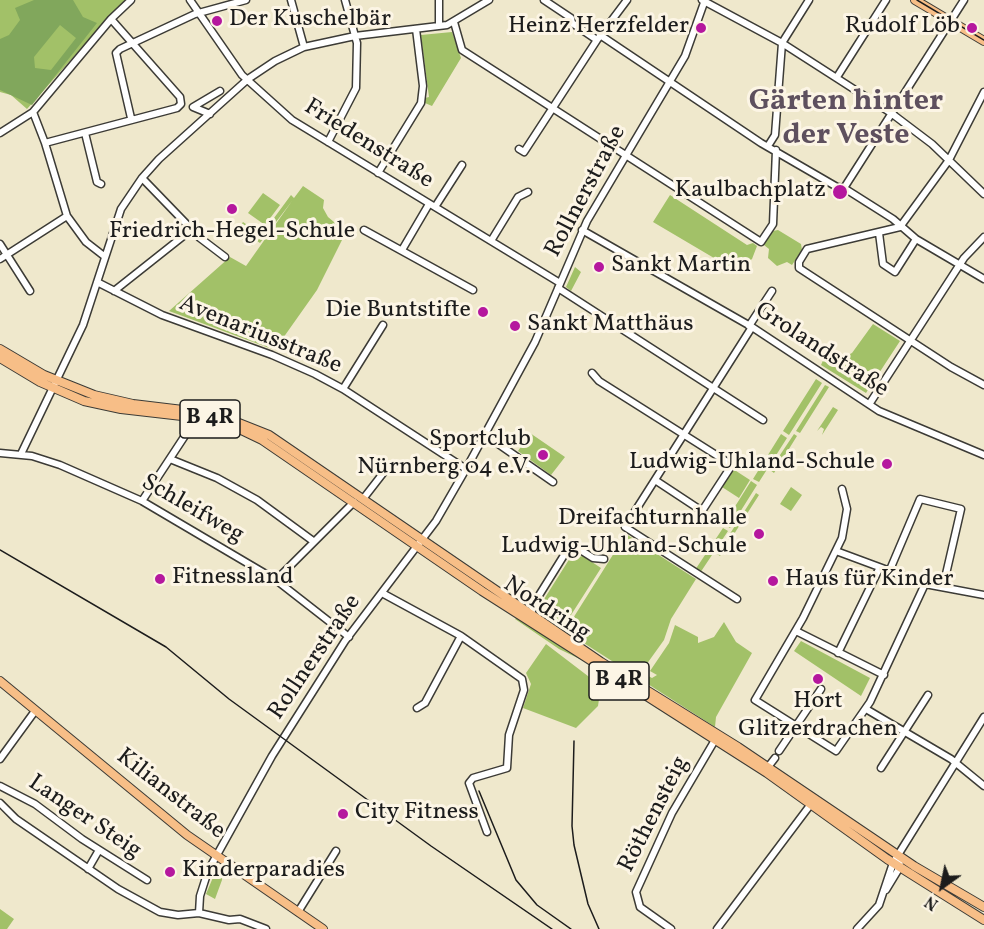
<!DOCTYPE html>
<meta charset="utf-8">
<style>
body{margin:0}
#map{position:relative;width:984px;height:929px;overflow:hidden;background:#efe8cc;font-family:Vollkorn,serif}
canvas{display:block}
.north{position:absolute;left:912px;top:857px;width:60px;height:60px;-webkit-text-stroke:4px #fcf5e5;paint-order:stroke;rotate:213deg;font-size:16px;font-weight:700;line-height:24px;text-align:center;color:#1c1c1c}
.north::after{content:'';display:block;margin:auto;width:21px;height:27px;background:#1c1c1c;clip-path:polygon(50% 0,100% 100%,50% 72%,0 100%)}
</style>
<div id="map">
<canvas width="984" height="929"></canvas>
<div class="north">N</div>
</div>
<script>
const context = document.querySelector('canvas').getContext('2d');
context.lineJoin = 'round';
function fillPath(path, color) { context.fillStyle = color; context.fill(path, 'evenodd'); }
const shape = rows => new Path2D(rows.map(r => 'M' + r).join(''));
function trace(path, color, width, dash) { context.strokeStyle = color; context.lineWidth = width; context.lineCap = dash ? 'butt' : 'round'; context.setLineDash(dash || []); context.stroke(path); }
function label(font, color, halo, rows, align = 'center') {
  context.font = font + ' Vollkorn,serif'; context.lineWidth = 6; context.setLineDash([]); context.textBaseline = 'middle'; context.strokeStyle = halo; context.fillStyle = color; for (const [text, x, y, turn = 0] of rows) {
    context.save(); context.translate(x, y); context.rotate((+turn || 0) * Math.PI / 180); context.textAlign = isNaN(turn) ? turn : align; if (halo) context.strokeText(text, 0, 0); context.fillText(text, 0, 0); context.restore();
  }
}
const green = shape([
 [0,0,128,0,110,16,27,109,11,95,0,92],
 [452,32,461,58,432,106,425,103,425,98,429,97,421,35],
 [303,186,324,200,323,208,328,217,346,232,317,290,276,348,272,349,169,311,230,257,246,266,292,201,260,243,257,241,291,195,294,198],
 [263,193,280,205,265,225,248,213],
 [670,195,747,245,753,243,757,246,752,259,736,271,653,222],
 [243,222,260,234,252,246,234,234],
 [778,230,801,244,802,250,792,265,787,262,777,266,768,258,769,249,764,245,765,242,773,231],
 [575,267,581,272,571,291,566,287],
 [873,324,900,341,866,393,821,365,828,349,842,358,852,353],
 [816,379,822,383,789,435,783,431],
 [825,385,829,387,800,433,796,431],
 [833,407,838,410,822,435,824,429,821,427,817,431],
 [530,433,565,457,551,475,518,451],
 [781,434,787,438,759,482,753,479],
 [794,434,797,436,774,473,770,470],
 [733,469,750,480,739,498,722,487],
 [751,481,757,485,730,528,724,524],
 [791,487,802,495,791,511,780,504],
 [756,493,759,495,720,556,717,554],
 [723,528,728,531,700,573,695,570],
 [626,534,696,579,671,619,664,640,641,672,652,678,657,675,650,671,669,643,675,625,698,637,698,643,714,637,724,622,736,642,752,653,716,717,715,727,565,631],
 [583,556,601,568,564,626,558,625,541,613,541,604,570,558],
 [517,617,584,661,559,649,515,619],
 [801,641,870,678,861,696,794,651],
 [546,644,601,686,598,706,576,728,523,708,531,684,526,673],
 [217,868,223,868,222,880,215,899,206,894],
 [0,909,14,919,7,929,0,929]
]);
const forest = shape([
 [34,0,73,0,83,17,97,23,32,105,0,90,0,39,9,35,20,20,15,8],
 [60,25,76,38,51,70,35,68,34,57]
]);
const minor = shape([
 [190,0,242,75,292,120,560,283],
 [291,0,304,47],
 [439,0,439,26],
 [544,0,571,18,572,23,597,40],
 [702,0,782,43,891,113,932,144,984,194],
 [454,22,462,50,761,242,773,224,776,150],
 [600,35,761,143,837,187,844,188,893,219,916,239,984,279],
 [837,77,886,0],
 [984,92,949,160,900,227,807,249,799,262,799,268,951,367,984,385],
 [33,112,45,143,67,216,86,242,104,256],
 [210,114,193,107,220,91],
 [131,118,116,53,120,49,195,14,246,0],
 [0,133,33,112,111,19,131,0],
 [85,133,97,182,101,184],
 [328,142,356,88,357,43,345,0],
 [45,143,177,108,181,104,180,97,111,19],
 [768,146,775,135,782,43,809,0],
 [519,149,524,152,597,40,627,0],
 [378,173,421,103,423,86,416,29],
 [142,178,200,238,225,257],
 [844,188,964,0],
 [435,207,462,165],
 [364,230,473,290],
 [582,230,752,327,879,411,984,455],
 [879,233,883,264,895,272,916,239],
 [491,241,518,197,528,192],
 [0,244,30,291],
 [402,250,429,204],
 [0,259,67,216],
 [97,282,162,315,272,355,315,374,343,389,466,469],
 [558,288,763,420],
 [114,291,191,230],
 [749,326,772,291],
 [592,373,599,381,732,465,702,511,655,480],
 [343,389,383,325],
 [870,403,964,258,984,237],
 [484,434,553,482],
 [0,453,32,456,60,465,142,501,276,580,349,637],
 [21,454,83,325,121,209,142,178,159,159,248,79,275,61,304,47,355,36,447,25,489,0],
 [170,459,217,478,257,500,313,541],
 [842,489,847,509,842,538,803,618,755,700,836,751,870,702,925,584],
 [363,499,384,472],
 [142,501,190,428,192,416],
 [836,551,925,584,984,595],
 [889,572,920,499,961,509,943,587],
 [276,580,354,502],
 [382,593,461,636,522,679,524,690,509,735,507,768,473,778,469,783,487,832],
 [737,599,625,527,752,327],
 [530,615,538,597,571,544,593,558,604,559],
 [796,631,884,675],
 [838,653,879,569],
 [417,708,425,703,461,636],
 [866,709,951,759,984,786],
 [779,751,821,689],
 [0,759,35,711],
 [768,767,775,758],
 [881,768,928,695],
 [0,786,35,804,82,839,147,880],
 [0,803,16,819,118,889,160,912,178,915,199,913,229,920,240,919,266,929],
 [88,869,99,850],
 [886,890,900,867,899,856],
 [298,912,336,851],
 [199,913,200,896,208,871,272,756,345,641,436,521,466,469,535,342,587,221,685,56,705,0],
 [671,929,640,907,636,892,672,813,715,740],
 [717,929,811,804],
 [857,929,879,905,893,863,984,717]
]);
const major = shape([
 [915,0,984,41],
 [0,349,44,375,94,395,133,404,216,414,269,435,601,662,738,747,914,866,984,907],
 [0,358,40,382,84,401,121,409,208,419,237,428,262,440,482,591,767,773,887,859,984,920],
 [0,681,187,835,323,929]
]);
const tram = shape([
 [917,0,984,40]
]);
const rail = shape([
 [0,550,166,647,229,699,431,846,552,929],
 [574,741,572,826,574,845,588,904,599,929],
 [479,791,516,880,537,905,571,929]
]);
const markers = [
 [217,21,6,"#b5179e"],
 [701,28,6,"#b5179e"],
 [972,28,6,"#b5179e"],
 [840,192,8,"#b5179e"],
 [232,209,6,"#b5179e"],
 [599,267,6,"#b5179e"],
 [483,312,6,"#b5179e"],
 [515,326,6,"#b5179e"],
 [543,455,6,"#b5179e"],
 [887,464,6,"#b5179e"],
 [759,534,6,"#b5179e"],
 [160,579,6,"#b5179e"],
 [773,581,6,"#b5179e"],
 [818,679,6,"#b5179e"],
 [343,814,6,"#b5179e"],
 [170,872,6,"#b5179e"]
];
const shields = [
 [210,419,60],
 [619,681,60]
];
const shieldNames = [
 ["B 4R",210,419],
 ["B 4R",619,681]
];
const poiNames = [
 ["Der Kuschelbär",229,21],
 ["Heinz Herzfelder",689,28,"right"],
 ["Rudolf Löb",960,28,"right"],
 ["Kaulbachplatz",826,192,"right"],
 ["Friedrich-Hegel-Schule",232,233,"center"],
 ["Sankt Martin",611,267],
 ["Die Buntstifte",471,312,"right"],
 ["Sankt Matthäus",527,326],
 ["Sportclub",531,441,"right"],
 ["Nürnberg 04 e.V.",531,469,"right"],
 ["Ludwig-Uhland-Schule",875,464,"right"],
 ["Dreifachturnhalle",747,520,"right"],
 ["Ludwig-Uhland-Schule",747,548,"right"],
 ["Fitnessland",172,579],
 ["Haus für Kinder",785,581],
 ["Hort",818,703,"center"],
 ["Glitzerdrachen",818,731,"center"],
 ["City Fitness",355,814],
 ["Kinderparadies",182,872]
];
const streetNames = [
 ["Friedenstraße",368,145,32],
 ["Rollnerstraße",587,192,-62],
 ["Avenariusstraße",260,336,22],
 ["Grolandstraße",821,351,33],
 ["Schleifweg",192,510,30],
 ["Nordring",546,610,33],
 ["Rollnerstraße",316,658,-56],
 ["Kilianstraße",170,795,38],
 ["Röthensteig",655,815,-63],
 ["Langer Steig",84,818,34]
];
const districtNames = [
 ["Gärten hinter",846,103],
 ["der Veste",846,137]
];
fillPath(green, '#a2c168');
fillPath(forest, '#81a75c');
trace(minor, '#3c3b36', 9);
trace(major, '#3c3b36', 10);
trace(minor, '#fff', 6);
trace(major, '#f7be87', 8);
trace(tram, '#1c1c1c', 1.5);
trace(rail, '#1c1c1c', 1.5);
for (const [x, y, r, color] of markers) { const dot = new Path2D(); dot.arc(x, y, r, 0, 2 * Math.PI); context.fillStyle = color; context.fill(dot); trace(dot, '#fcf5e5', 2); }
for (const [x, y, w] of shields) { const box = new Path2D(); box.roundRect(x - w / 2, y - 19, w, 38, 4.5); context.fillStyle = '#fcf5e5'; context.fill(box); trace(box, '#1c1c1c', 1.5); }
label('bold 22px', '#1c1c1c', null, shieldNames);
label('24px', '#1c1c1c', '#fcf5e5', poiNames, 'left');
label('24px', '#1c1c1c', '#fcf5e5', streetNames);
label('bold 30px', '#5e505e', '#fcf5e5', districtNames);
</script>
